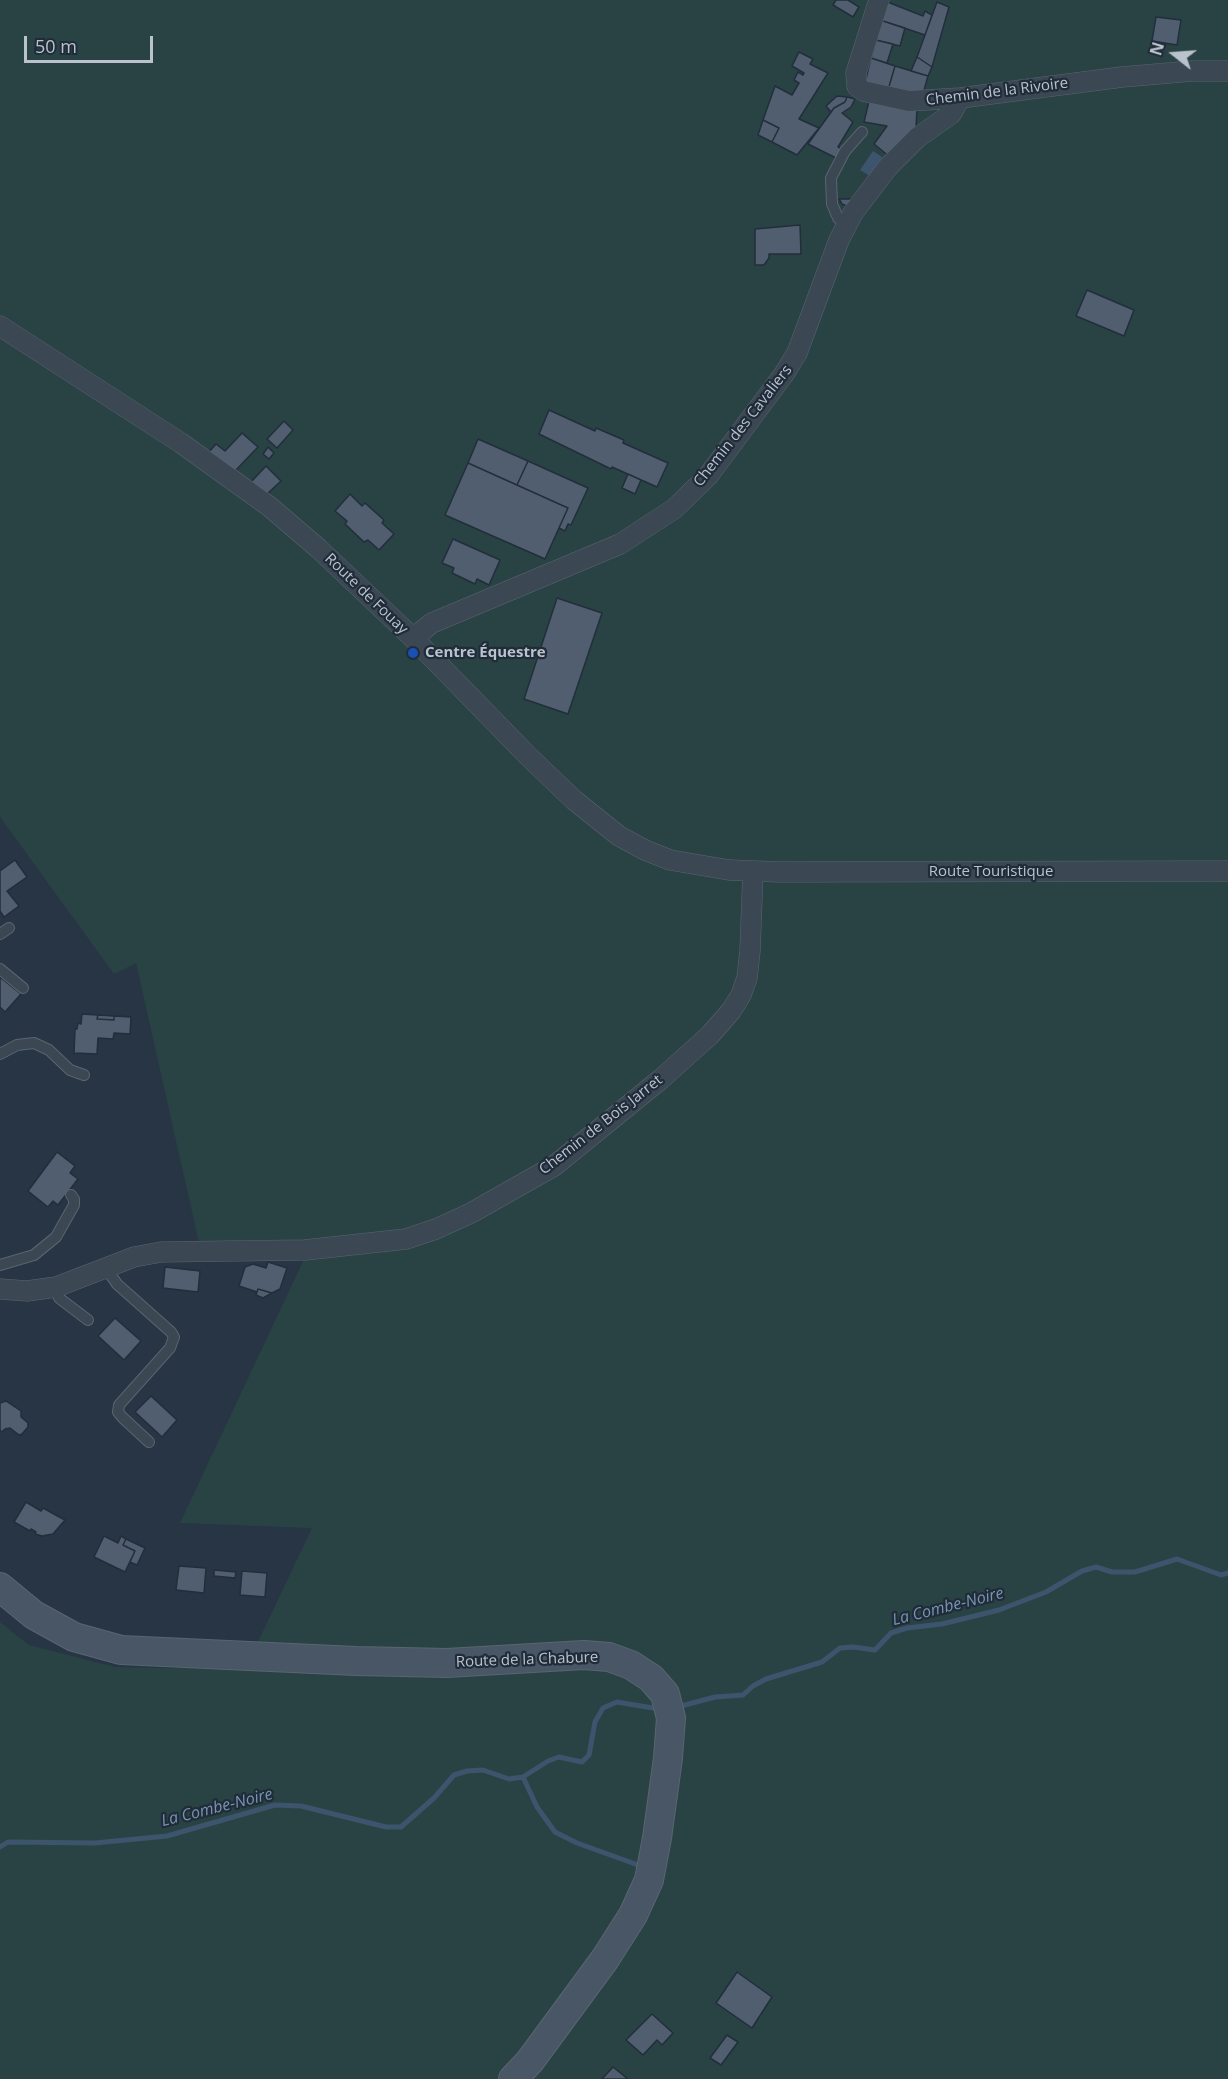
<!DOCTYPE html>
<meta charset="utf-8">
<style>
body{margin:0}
#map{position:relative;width:1228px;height:2079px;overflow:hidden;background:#273544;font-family:"Open Sans",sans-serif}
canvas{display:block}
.north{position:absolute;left:1144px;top:24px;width:60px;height:60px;-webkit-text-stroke:4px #202c39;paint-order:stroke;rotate:287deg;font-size:16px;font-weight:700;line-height:24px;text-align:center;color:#b9c2cd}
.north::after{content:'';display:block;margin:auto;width:21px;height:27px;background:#b9c2cd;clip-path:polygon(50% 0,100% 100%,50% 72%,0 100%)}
.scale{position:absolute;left:24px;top:36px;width:129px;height:27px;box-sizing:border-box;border:3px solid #b9c2cd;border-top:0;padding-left:8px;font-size:18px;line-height:21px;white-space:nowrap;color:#b9c2cd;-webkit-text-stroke:4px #202c39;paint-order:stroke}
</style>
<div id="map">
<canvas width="1228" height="2079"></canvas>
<div class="north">N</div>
<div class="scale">50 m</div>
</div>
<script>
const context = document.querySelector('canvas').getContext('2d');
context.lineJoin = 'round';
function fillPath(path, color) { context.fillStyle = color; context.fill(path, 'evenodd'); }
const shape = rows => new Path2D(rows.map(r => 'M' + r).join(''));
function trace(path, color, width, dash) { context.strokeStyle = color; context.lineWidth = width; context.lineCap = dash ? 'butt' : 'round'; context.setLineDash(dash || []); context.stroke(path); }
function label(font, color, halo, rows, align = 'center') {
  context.font = font + ' "Open Sans",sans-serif'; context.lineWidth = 4.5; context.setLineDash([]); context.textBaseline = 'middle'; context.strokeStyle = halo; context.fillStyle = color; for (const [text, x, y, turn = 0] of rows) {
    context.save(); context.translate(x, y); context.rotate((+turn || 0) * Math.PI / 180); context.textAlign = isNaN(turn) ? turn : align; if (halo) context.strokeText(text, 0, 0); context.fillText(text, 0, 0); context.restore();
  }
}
const green = shape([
 [0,0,1228,0,1228,2079,0,2079,0,1622,29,1645,115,1667,245,1669,312,1528,180,1523,312,1242,199,1243,136,963,114,974,0,817]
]);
const water = shape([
 [873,151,882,157,870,176,860,170]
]);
const stream = shape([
 [681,1706,715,1697,743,1695,753,1686,766,1679,822,1662,840,1648,853,1647,875,1650,891,1633,907,1628,942,1624,999,1610,1046,1592,1082,1571,1096,1567,1112,1572,1135,1572,1177,1559,1221,1575,1228,1573],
 [523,1777,537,1807,555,1832,577,1843,638,1865],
 [0,1847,8,1842,95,1843,167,1836,275,1805,301,1806,386,1827,401,1827,434,1798,454,1775,467,1771,483,1770,509,1779,523,1777,548,1761,559,1757,582,1762,589,1755,595,1722,603,1708,617,1702,659,1709]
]);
const building = shape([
 [836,0,848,0,859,7,853,17,833,5,836,0],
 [885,1,923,16,925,11,932,15,925,35,880,20,885,1],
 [937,2,949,7,932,67,917,57,937,2],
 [1156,17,1181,20,1177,45,1152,41,1156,17],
 [880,20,905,28,900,46,876,40,880,20],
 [876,40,893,44,887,63,871,58,876,40],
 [799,52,813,59,810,64,828,73,799,119,819,128,797,155,772,142,779,128,763,120,775,86,792,95,799,83,794,80,798,72,803,75,804,73,792,66,799,52],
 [917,57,932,67,928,76,911,71,917,57],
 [871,58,895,66,888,90,865,83,871,58],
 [895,66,928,76,923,94,888,90,895,66],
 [837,96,847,97,845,102,834,108,831,112,826,106,837,96],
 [847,97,855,99,851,107,842,113,853,122,838,147,841,149,836,158,808,144,834,108,845,102,847,97],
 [869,101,917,108,916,129,890,157,874,144,887,126,864,122,869,101],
 [763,120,779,128,772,142,758,135,763,120],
 [839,199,856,199,849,207,842,204,839,199],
 [800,225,801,254,769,254,769,258,764,265,755,265,755,229,800,225],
 [1087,290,1134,310,1124,336,1076,316,1087,290],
 [549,410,595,431,596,428,624,440,623,443,668,463,657,487,612,467,611,469,539,434,549,410],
 [284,421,293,430,277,448,267,439,284,421],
 [242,433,258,447,235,471,208,453,216,444,225,451,242,433],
 [478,439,528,461,517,485,468,463,478,439],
 [268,447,274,453,269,459,263,454,268,447],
 [528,461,588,488,571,525,568,524,565,531,559,528,568,508,517,485,528,461],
 [468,463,568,508,545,559,445,515,468,463],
 [266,466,281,481,266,495,250,483,266,466],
 [628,474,641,480,635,494,622,488,628,474],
 [350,494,362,506,365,503,384,520,382,523,394,534,379,550,368,540,364,542,345,524,347,521,335,511,350,494],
 [453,539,500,560,489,585,477,579,475,584,452,573,454,568,442,563,453,539],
 [557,598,602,613,568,714,524,699,557,598],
 [15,860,27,877,7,891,19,906,4,917,0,911,0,871,15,860],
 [0,977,21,994,5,1012,0,1007,0,977],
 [82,1014,98,1015,97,1019,114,1020,114,1016,131,1017,130,1034,114,1033,113,1039,98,1038,97,1054,74,1053,75,1029,77,1029,78,1023,81,1024,82,1014],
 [98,1015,114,1016,114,1020,97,1019,98,1015],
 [57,1152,75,1166,70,1173,78,1179,58,1205,53,1201,48,1207,28,1191,57,1152],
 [268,1262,287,1268,280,1289,272,1293,258,1289,257,1292,239,1286,245,1267,253,1264,266,1268,268,1262],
 [165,1267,200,1271,198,1292,163,1288,165,1267],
 [258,1289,272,1293,263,1298,256,1295,258,1289],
 [115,1318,141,1341,124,1360,98,1336,115,1318],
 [151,1396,177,1420,162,1437,135,1412,151,1396],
 [6,1401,21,1411,21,1417,28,1423,28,1427,22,1434,19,1435,10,1428,5,1429,2,1432,0,1430,0,1403,6,1401],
 [26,1502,41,1511,43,1508,65,1520,53,1534,42,1536,35,1534,36,1532,31,1529,30,1531,14,1522,26,1502],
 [104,1536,118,1543,121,1536,126,1539,123,1545,135,1551,125,1572,94,1557,104,1536],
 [126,1539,145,1548,137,1565,130,1562,135,1551,123,1545,126,1539],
 [179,1566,206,1568,204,1593,176,1590,179,1566],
 [214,1570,236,1572,235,1578,214,1576,214,1570],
 [242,1571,267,1573,265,1597,240,1595,242,1571],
 [737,1972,772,1997,752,2028,716,2003,737,1972],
 [652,2014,673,2033,662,2045,657,2040,643,2055,626,2040,652,2014],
 [727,2035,738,2042,721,2065,710,2058,727,2035],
 [613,2067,628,2079,602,2079,613,2067]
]);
const lane = shape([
 [846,225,838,218,832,204,831,178,845,151,862,132],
 [0,934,9,928],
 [0,969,23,988],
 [0,1054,17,1045,34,1043,49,1050,70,1070,84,1075],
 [0,1265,34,1255,56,1237,74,1205,74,1199,71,1195],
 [106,1268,117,1284,171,1332,174,1337,170,1348,119,1405,118,1412,122,1417,149,1442],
 [56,1287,59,1298,88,1320]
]);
const street = shape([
 [879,0,856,73,857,86,863,91,909,101,960,98,1122,77,1192,71,1228,71],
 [0,326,181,443,270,507,319,549,413,638,527,755,574,800,619,836,645,850,670,860,729,870,780,872,1228,871],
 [413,638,432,623,620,544,674,509,708,476,784,374,797,353,839,240,853,213,888,167,917,138,951,114,960,98],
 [0,1289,27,1291,56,1287,134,1257,161,1252,305,1250,406,1239,436,1229,471,1213,554,1166,661,1079,710,1035,731,1011,741,995,747,978,750,951,753,871]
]);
const secondary = shape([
 [0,1587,34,1615,74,1637,121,1650,356,1661,447,1663,584,1655,609,1657,631,1665,651,1678,665,1694,671,1718,668,1758,657,1838,649,1880,633,1915,605,1959,530,2061,513,2079]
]);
const markers = [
 [413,653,6,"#1a4fb4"]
];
const streetNames = [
 ["Chemin de la Rivoire",997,92,-7],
 ["Chemin des Cavaliers",743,426,-52],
 ["Route de Fouay",366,594,44],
 ["Route Touristique",991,872],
 ["Chemin de Bois Jarret",601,1125,-38],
 ["Route de la Chabure",527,1660,-2]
];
const poiNames = [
 ["Centre Équestre",425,653]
];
const waterNames = [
 ["La Combe-Noire",948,1607,-14],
 ["La Combe-Noire",217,1808,-14]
];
fillPath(green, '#294345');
fillPath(water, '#3d546d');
trace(stream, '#3d546d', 5);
fillPath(building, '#505e6f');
trace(building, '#222e3b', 1.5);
trace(lane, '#5a6571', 12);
trace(street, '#5a6571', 21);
trace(secondary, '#5a6571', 30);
trace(lane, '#3b4753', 10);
trace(street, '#3b4753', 20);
trace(secondary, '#495666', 28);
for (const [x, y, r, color] of markers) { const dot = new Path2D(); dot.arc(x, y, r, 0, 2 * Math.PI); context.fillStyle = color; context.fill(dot); trace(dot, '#202c39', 2); }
label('15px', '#b9c2cd', '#202c39', streetNames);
label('bold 15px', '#b9c2cd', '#202c39', poiNames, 'left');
label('italic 16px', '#7994b0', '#202c39', waterNames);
</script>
